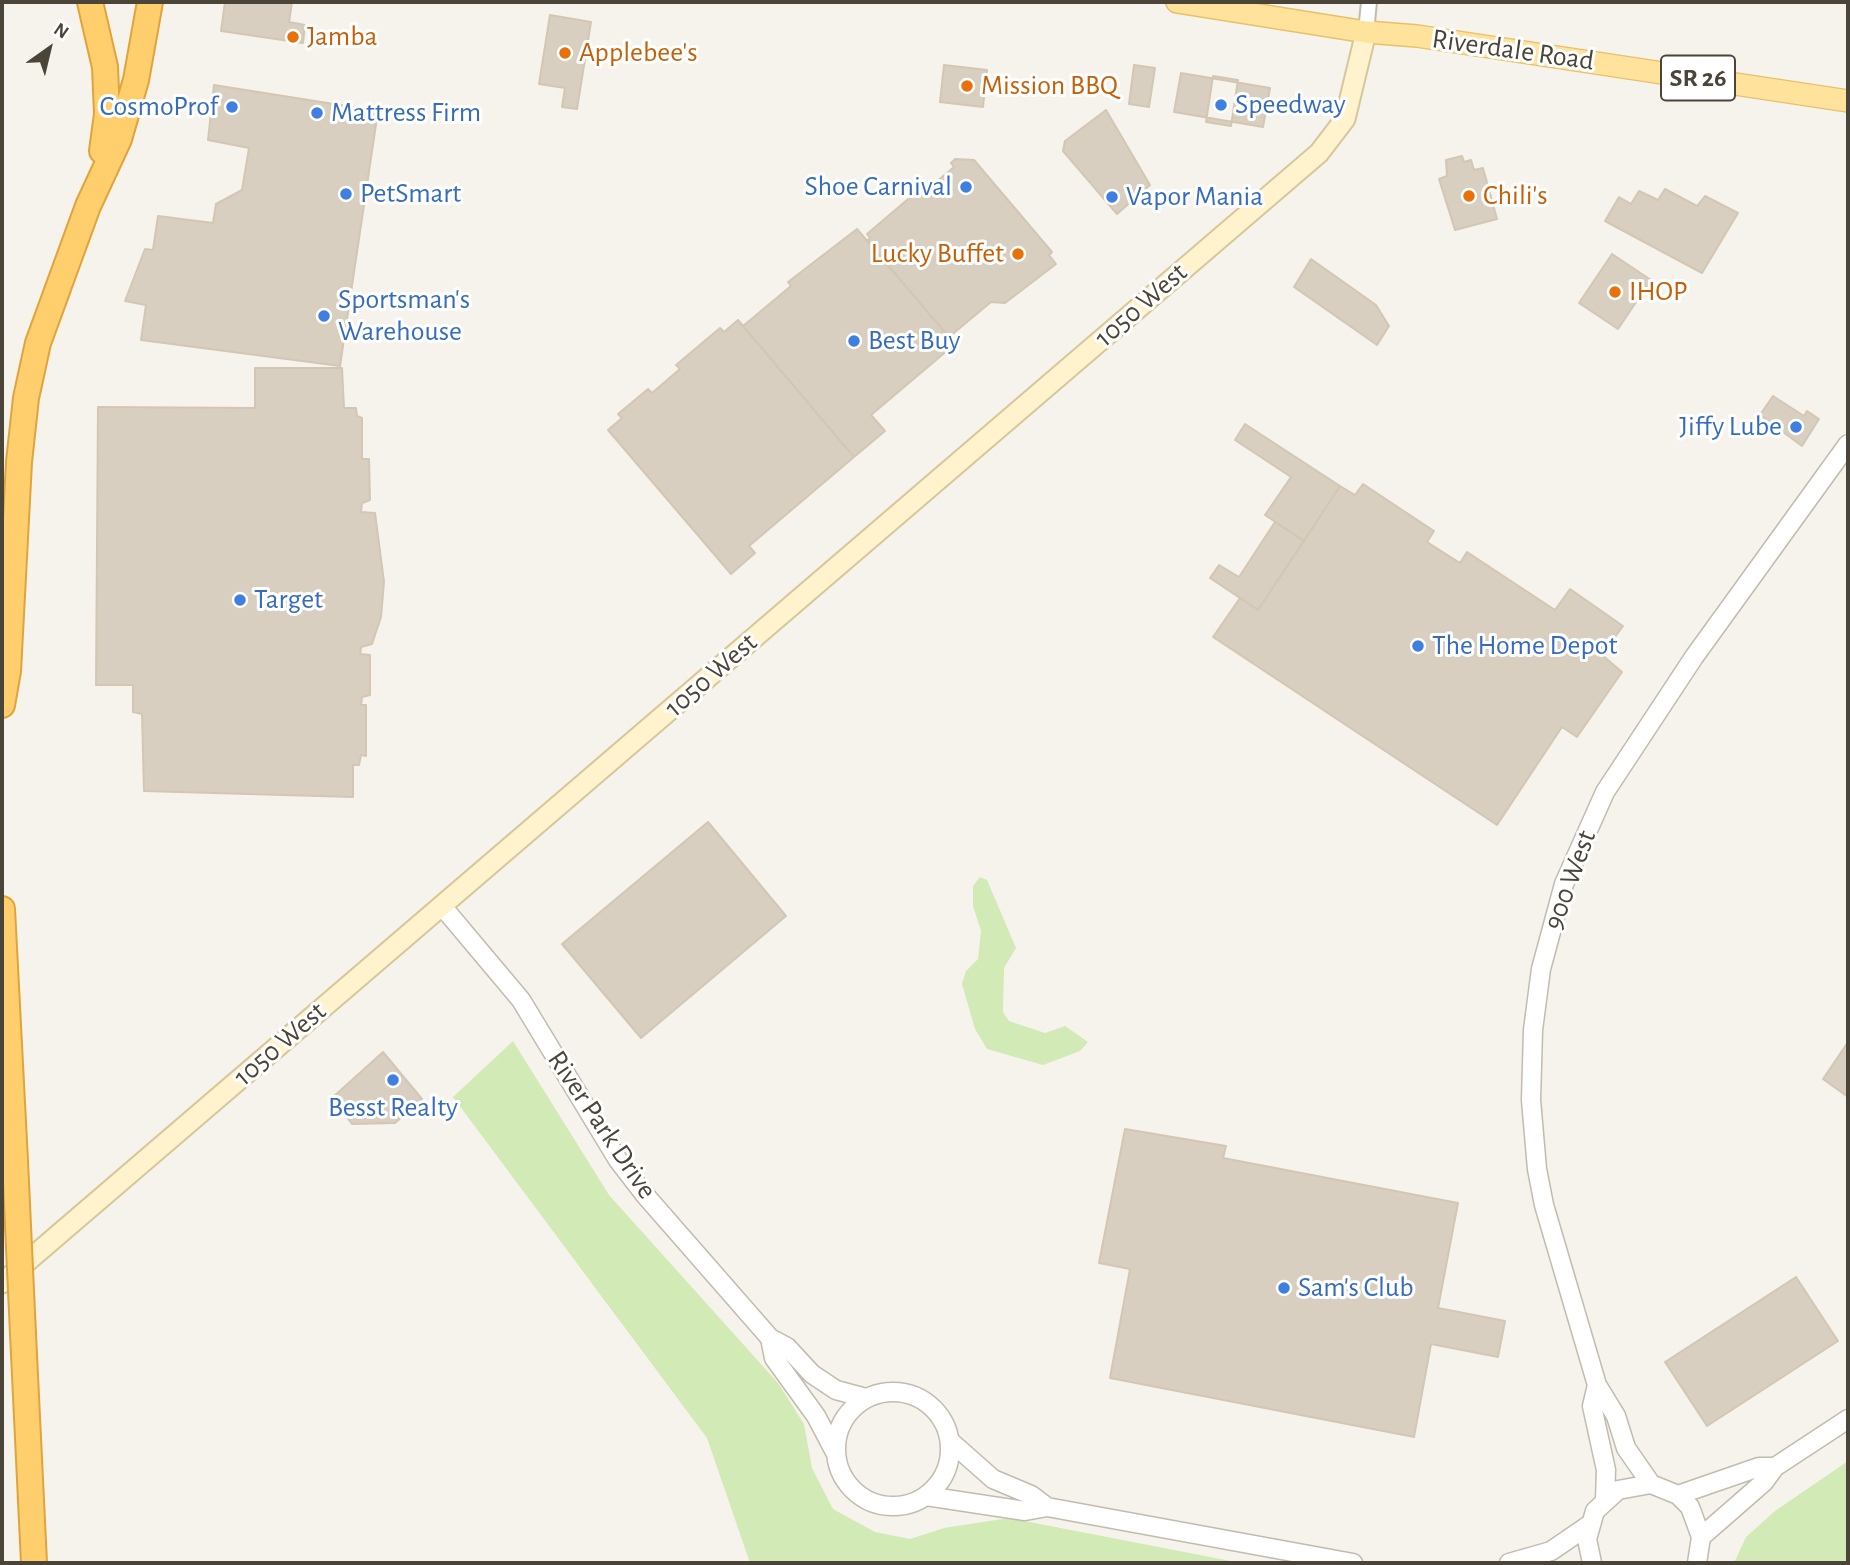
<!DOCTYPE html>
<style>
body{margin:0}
#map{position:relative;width:1850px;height:1565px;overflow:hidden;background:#f6f3ec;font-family:"Alegreya Sans",sans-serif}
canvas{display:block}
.frame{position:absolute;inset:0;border:4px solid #4b4439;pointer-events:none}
.north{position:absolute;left:14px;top:14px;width:70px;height:70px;-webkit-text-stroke:5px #fff;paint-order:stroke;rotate:34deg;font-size:19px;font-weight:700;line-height:28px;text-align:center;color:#4b4439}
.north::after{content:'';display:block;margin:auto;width:24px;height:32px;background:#4b4439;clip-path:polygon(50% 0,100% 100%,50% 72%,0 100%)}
</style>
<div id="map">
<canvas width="1850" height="1565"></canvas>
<div class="frame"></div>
<div class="north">N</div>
</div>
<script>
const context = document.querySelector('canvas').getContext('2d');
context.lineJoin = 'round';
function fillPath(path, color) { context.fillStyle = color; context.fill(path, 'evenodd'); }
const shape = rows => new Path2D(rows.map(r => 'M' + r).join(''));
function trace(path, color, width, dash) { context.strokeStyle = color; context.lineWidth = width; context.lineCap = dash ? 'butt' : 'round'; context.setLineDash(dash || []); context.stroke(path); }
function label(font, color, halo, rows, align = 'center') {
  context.font = font + ' "Alegreya Sans",sans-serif'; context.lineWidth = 6; context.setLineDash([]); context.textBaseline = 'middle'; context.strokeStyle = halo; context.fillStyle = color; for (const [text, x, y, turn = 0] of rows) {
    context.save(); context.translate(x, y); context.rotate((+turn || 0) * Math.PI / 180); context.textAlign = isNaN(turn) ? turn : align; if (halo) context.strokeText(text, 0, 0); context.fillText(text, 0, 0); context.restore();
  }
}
const green = shape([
 [980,877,987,880,1016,948,1004,968,1003,1012,1009,1021,1045,1033,1065,1026,1088,1042,1080,1051,1043,1065,987,1049,975,1029,962,984,966,971,978,959,981,931,973,906,973,886],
 [513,1041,609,1195,778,1383,804,1424,812,1468,833,1509,875,1532,910,1539,944,1528,1009,1518,1241,1563,750,1563,707,1438,453,1097],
 [1848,1461,1848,1563,1734,1563,1746,1537,1775,1511]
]);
const building = shape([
 [225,2,292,2,289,22,305,25,303,43,221,31,225,2],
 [550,15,591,22,577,109,562,107,565,88,539,84,550,15],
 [944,65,987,70,983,107,940,102,944,65],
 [1134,65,1155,68,1149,107,1129,104,1134,65],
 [1181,73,1270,88,1263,127,1174,112,1181,73],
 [1213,76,1238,80,1231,126,1206,122,1213,76],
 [214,85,378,111,340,366,141,340,146,305,125,301,145,249,153,250,158,216,213,223,216,204,242,190,249,148,208,140,214,85],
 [1106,110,1150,185,1117,214,1063,151,1065,141,1106,110],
 [1462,156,1464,162,1471,160,1474,170,1483,168,1497,219,1455,230,1439,179,1447,176,1446,160,1462,156],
 [955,159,974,160,1052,252,1049,255,1056,264,1005,303,991,302,949,337,867,241,870,238,867,234,921,188,924,192,954,167,951,163,955,159],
 [1665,189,1697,206,1705,196,1738,213,1702,273,1605,221,1619,197,1631,204,1639,191,1658,200,1665,189],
 [857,229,955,344,871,415,885,431,854,457,743,326,791,286,788,282,857,229],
 [1612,254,1651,280,1618,329,1579,303,1612,254],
 [1311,259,1376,305,1389,326,1377,345,1294,287,1311,259],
 [738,320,854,457,749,546,755,553,731,574,608,430,622,418,618,414,648,389,652,393,680,369,676,365,720,328,724,332,738,320],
 [255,368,342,368,344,408,356,408,357,416,362,418,362,459,369,459,370,500,362,503,361,512,375,513,384,582,381,617,372,644,361,647,360,654,370,655,370,695,362,697,361,705,366,705,366,756,361,755,359,765,353,765,353,797,144,791,142,714,133,712,133,685,96,685,98,407,255,408,255,368],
 [1773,396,1804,416,1807,411,1819,419,1802,446,1760,415,1773,396],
 [1245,424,1340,486,1304,541,1265,515,1291,477,1235,440,1245,424],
 [1363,484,1434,531,1427,542,1460,563,1467,552,1555,610,1570,589,1623,626,1602,655,1622,672,1577,737,1562,727,1497,825,1213,637,1240,598,1258,610,1340,486,1355,495,1363,484],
 [1275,522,1304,541,1258,610,1210,578,1219,565,1239,577,1275,522],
 [708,822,786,916,641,1038,562,944,708,822],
 [1848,1042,1848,1097,1823,1079,1848,1042],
 [383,1052,422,1099,395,1123,352,1124,332,1098,383,1052],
 [1125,1129,1226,1146,1223,1158,1458,1203,1438,1308,1505,1321,1498,1357,1431,1344,1414,1437,1110,1378,1130,1269,1099,1263,1125,1129],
 [1796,1277,1838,1341,1707,1426,1665,1362,1796,1277]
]);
const minor = shape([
 [1366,32,1369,2]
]);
const tertiary = shape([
 [442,906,521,1000,618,1160,645,1195,770,1338,787,1347,812,1374,836,1390,866,1398],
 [770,1338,774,1358,816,1416,835,1452],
 [1597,1385,1592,1406,1606,1470,1605,1499],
 '836 1449a57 57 0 1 1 114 0a57 57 0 1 1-114 0Z',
 [950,1441,993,1479,1031,1495,1047,1507],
 [1651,1484,1626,1448,1616,1416,1597,1385,1544,1205,1537,1169,1531,1100,1533,1030,1541,969,1564,884,1605,792,1694,657,1848,444],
 [1678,1495,1759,1467,1775,1467],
 [926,1496,1025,1511,1047,1507,1353,1563],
 [1701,1537,1764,1482,1775,1467,1848,1419],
 [1509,1563,1551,1551,1589,1525],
 [1592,1563,1587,1539,1595,1511,1618,1490,1651,1484,1678,1495,1690,1507,1701,1537,1697,1563]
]);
const secondary = shape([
 [2,1283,1319,153,1345,119,1366,32]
]);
const primary = shape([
 [1177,2,1366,32,1417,36,1848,101]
]);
const motorway = shape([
 [90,2,105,67,107,114,102,151],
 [2,705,8,671,19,462,26,398,38,343,88,206,119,139,136,80,150,2],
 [2,909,15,1161],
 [23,1334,34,1563]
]);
const motorwayBridge = shape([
 [15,1161,23,1334]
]);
const markers = [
 [293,37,7,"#e8710a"],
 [565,53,7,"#e8710a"],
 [967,86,7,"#e8710a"],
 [1221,105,7,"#3f7fe0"],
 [232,107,7,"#3f7fe0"],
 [317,113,7,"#3f7fe0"],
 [966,187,7,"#3f7fe0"],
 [346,194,7,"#3f7fe0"],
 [1469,196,7,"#e8710a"],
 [1112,197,7,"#3f7fe0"],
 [1018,254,7,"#e8710a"],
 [1615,292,7,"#e8710a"],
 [324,316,7,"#3f7fe0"],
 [854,341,7,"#3f7fe0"],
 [1796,427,7,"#3f7fe0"],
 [240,600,7,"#3f7fe0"],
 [1418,646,7,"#3f7fe0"],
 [393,1080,7,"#3f7fe0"],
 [1284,1288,7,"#3f7fe0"]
];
const shields = [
 [1698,78,74]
];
const shieldNames = [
 ["SR 26",1698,78]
];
const foodNames = [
 ["Jamba",307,37],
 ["Applebee's",579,53],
 ["Mission BBQ",981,86],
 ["Chili's",1483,196],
 ["Lucky Buffet",1004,254,"right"],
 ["IHOP",1629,292]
];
const streetNames = [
 ["Riverdale Road",1513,50,8],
 ["1050 West",1141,305,-41],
 ["1050 West",711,675,-41],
 ["900 West",1570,880,-70],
 ["1050 West",280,1044,-41],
 ["River Park Drive",602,1125,56]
];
const shopNames = [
 ["Speedway",1235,105],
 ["CosmoProf",218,107,"right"],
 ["Mattress Firm",331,113],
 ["Shoe Carnival",952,187,"right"],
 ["PetSmart",360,194],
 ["Vapor Mania",1126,197],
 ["Sportsman's",338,300],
 ["Warehouse",338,332],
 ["Best Buy",868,341],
 ["Jiffy Lube",1782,427,"right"],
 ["Target",254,600],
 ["The Home Depot",1432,646],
 ["Besst Realty",393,1108,"center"],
 ["Sam's Club",1298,1288]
];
fillPath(green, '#d2eab5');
fillPath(building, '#d8cfc1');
trace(building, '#d3c7b4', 2);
trace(minor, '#c2bbae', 18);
trace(tertiary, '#c2bbae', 21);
trace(secondary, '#d6c79b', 23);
trace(primary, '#e6c16a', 24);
trace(motorway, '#e0a43c', 28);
trace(minor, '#fff', 14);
trace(tertiary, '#fff', 18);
trace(secondary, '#fff3cd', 19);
trace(primary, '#ffe39c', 21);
trace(motorway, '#ffcf6e', 24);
trace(motorwayBridge, '#e0a43c', 28, []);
trace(motorwayBridge, '#ffcf6e', 24);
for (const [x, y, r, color] of markers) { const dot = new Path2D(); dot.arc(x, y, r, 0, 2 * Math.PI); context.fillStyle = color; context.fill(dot); trace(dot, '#fff', 2.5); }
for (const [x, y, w] of shields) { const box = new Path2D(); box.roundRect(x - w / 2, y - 22.5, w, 45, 5); context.fillStyle = '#fff'; context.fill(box); trace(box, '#4b4439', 2); }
label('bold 26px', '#4b4439', null, shieldNames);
label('28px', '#c56008', '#fff', foodNames, 'left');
label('28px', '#4b4439', '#fff', streetNames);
label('28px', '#366cbe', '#fff', shopNames, 'left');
</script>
